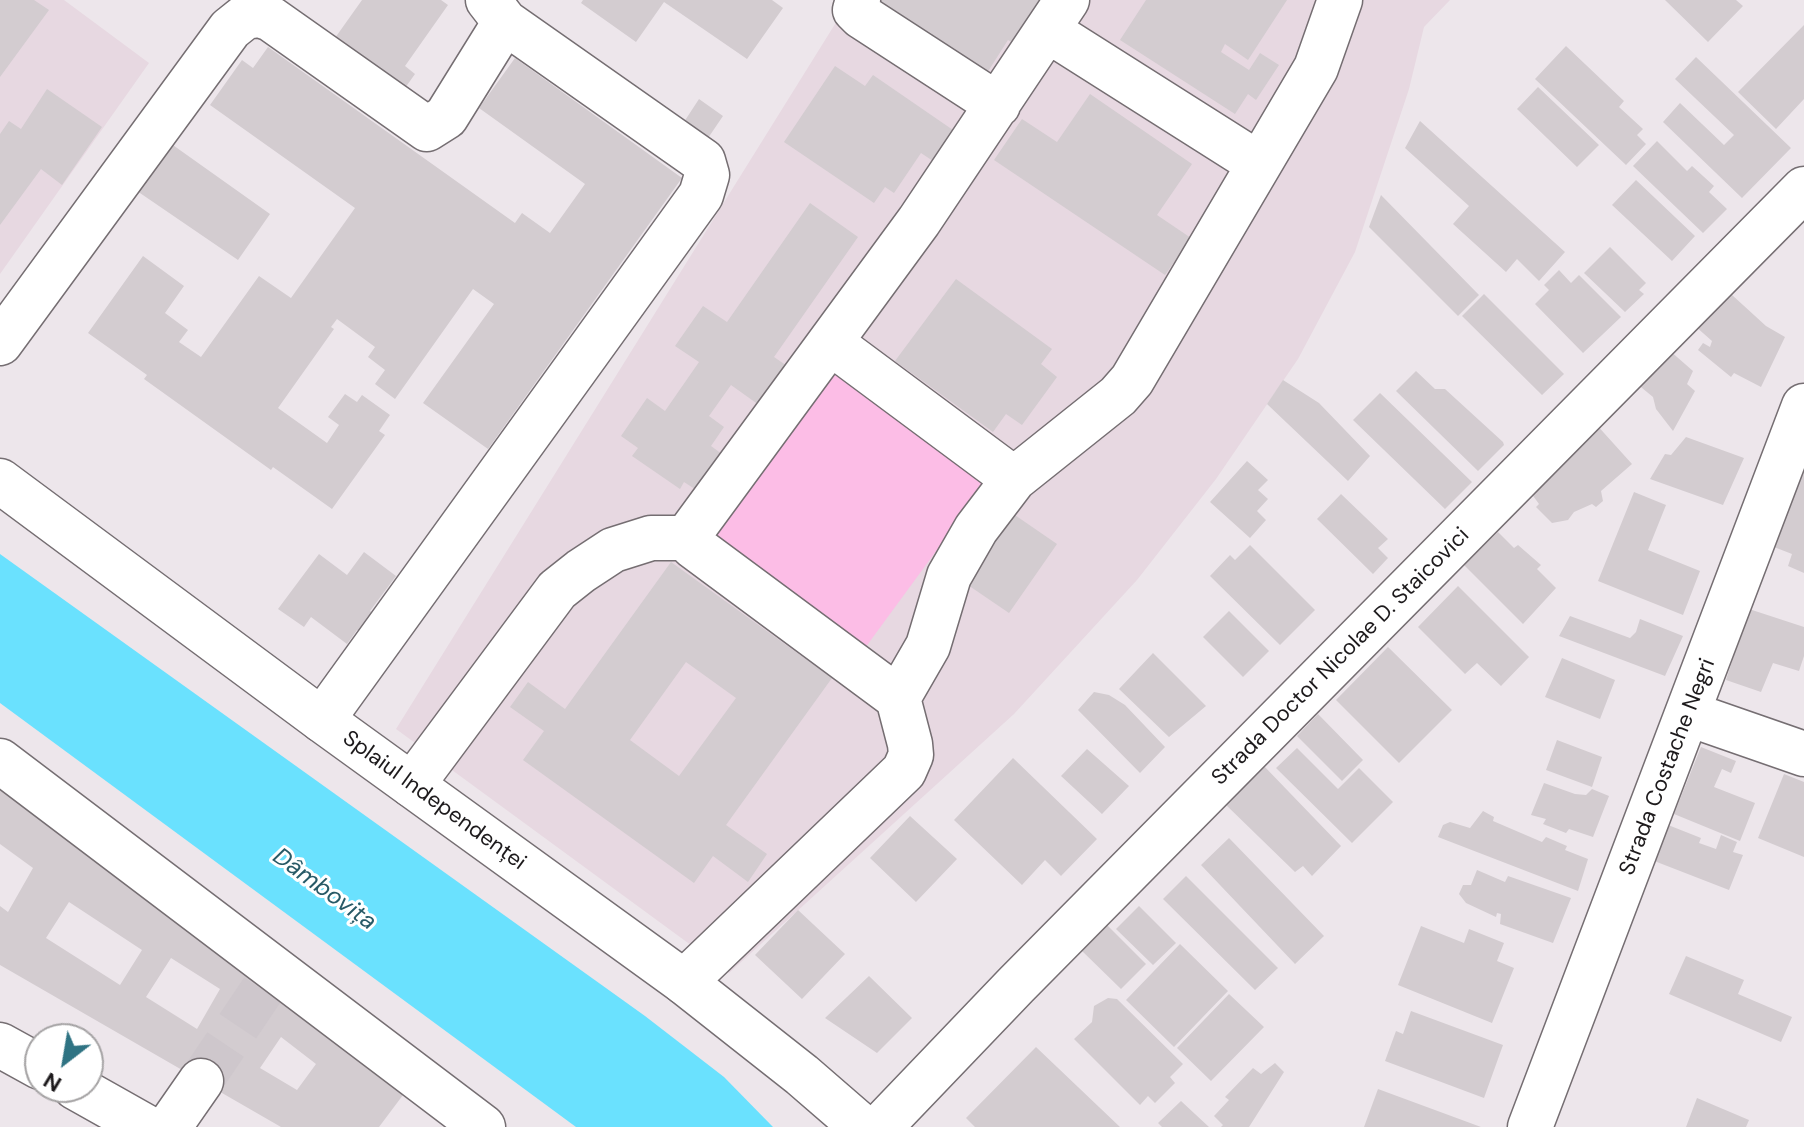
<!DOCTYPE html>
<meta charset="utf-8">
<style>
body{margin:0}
#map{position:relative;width:1804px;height:1127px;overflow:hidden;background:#ede6eb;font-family:"DM Sans",sans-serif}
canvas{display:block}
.north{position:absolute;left:24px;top:1023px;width:80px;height:80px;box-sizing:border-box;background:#fff;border:2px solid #a5a3a4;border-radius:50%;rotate:211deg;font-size:22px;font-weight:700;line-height:32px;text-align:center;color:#1d1a1c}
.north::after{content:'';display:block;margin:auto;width:28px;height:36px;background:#2f7383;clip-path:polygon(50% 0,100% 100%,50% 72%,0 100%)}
</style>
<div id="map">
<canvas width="1804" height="1127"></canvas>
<div class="north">N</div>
</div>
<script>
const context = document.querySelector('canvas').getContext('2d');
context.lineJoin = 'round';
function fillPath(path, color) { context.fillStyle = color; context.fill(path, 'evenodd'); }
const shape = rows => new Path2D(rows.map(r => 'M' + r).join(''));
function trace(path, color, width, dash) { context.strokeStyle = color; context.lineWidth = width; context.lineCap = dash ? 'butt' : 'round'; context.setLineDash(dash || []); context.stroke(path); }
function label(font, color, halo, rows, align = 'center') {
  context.font = font + ' "DM Sans",sans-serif'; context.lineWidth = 6; context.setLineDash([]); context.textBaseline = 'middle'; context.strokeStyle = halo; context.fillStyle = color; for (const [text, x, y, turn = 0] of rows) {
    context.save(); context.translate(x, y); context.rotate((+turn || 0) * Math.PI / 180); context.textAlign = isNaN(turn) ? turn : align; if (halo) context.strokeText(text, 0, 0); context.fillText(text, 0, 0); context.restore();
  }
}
const built = shape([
 [0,0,64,0,149,63,0,274],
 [850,0,1450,0,1424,27,1409,89,1355,252,1298,359,1216,479,1137,580,1014,714,729,973,396,729]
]);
const green = shape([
 [836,368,989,479,865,648,712,536]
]);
const water = shape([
 [0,554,645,1016,724,1077,773,1127,576,1127,0,703]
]);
const building = shape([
 [0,0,34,0,49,10,0,77],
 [362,0,441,0,448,5,405,66,415,74,405,88,335,38],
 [583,0,772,0,783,8,747,59,664,2,636,42,581,3],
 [870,0,1045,0,1017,45,1008,40,987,73],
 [1146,0,1287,0,1248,60,1225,44,1221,52,1249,70,1260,53,1279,65,1256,100,1248,94,1235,114,1120,40],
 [1665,0,1736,0,1743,6,1708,42],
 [1804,25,1804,99,1776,129,1738,92],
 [1566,46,1624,101,1619,107,1643,129,1637,135,1646,144,1626,165,1535,79],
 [268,47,515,223,522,213,550,233,585,184,479,108,515,58,682,178,488,449,423,403,494,304,473,289,395,399,375,384,385,370,368,357,375,347,337,319,331,327,334,329,278,408,327,443,339,425,328,417,345,394,357,402,362,395,390,415,379,431,385,435,332,509,273,467,271,470,144,379,147,375,88,333,143,256,184,286,165,313,188,330,179,342,201,357,259,276,291,298,355,208,210,105,242,60,253,68],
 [1696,57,1791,148,1742,198,1663,122,1680,103,1724,145,1734,135,1675,79],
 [835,66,865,86,873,75,953,130,933,161,921,153,894,193,885,187,874,203,784,142],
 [1538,87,1599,145,1577,167,1517,109],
 [47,89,102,127,62,185,41,169,0,225,0,134,9,121,21,129],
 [1090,94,1192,164,1157,215,1191,238,1165,275,994,160,1022,119,1057,142],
 [699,99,723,116,706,141,682,125],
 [1420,121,1565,252,1539,281,1517,259,1506,272,1453,224,1469,206,1405,148],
 [1657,141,1687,171,1692,166,1714,186,1709,192,1727,209,1703,233,1633,166],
 [170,143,270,214,238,260,137,191],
 [1636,180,1695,236,1672,261,1612,205],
 [1381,195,1479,295,1458,316,1369,227],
 [810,203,858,237,774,357,793,370,766,410,731,385,709,416,724,427,711,446,726,457,701,493,684,482,680,489,632,456,638,448,621,436,647,398,665,411,699,362,675,346,703,306,727,322],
 [1610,247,1646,283,1639,290,1644,294,1625,312,1584,273],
 [1559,270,1571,283,1579,275,1621,317,1583,353,1535,304,1549,290,1544,285],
 [956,279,1052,349,1041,364,1057,377,1022,425,1006,414,993,432,895,361],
 [1720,284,1766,326,1785,337,1761,387,1734,373,1731,377,1698,350,1703,343,1710,347,1712,341,1686,318],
 [1484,294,1564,374,1542,395,1462,316],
 [1669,350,1693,371,1687,384,1695,391,1673,431,1656,409,1653,397,1636,383],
 [1416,371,1435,389,1445,389,1503,442,1504,445,1478,471,1396,391],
 [1283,380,1319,403,1370,456,1348,481,1267,404],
 [1380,393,1472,482,1445,509,1353,420],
 [1595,423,1632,464,1601,491,1603,501,1596,507,1592,504,1574,512,1568,520,1552,523,1536,507,1539,504,1531,493],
 [1686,437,1744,458,1723,505,1650,479,1665,454,1671,455],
 [1247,461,1268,480,1258,490,1268,499,1257,511,1266,520,1250,538,1210,502],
 [1804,467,1804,573,1788,566,1792,554,1774,547],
 [1634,492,1666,505,1648,550,1700,571,1683,615,1598,581],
 [1341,494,1388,539,1378,548,1388,558,1373,574,1317,519],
 [1009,511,1057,544,1009,613,962,581],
 [1498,532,1514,548,1518,545,1541,565,1537,569,1556,588,1523,624,1464,565],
 [1250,545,1315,610,1280,645,1210,576,1230,555,1235,560],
 [364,552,396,576,370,611,379,618,366,636,357,630,347,644,311,617,304,627,278,609,319,554,347,575],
 [671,562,832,678,726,825,767,854,748,882,713,856,694,883,523,760,544,731,510,707,528,682,565,709],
 [686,662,736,698,679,776,630,740],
 [1458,586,1529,657,1501,686,1477,663,1465,674,1418,627],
 [1749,609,1804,627,1804,656,1799,671,1773,663,1761,692,1726,680],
 [1229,611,1269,651,1243,677,1203,637],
 [1570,616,1630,638,1636,632,1640,619,1683,636,1665,676,1559,636],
 [1388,647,1452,710,1399,763,1336,700],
 [1153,653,1206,706,1169,737,1119,689],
 [1562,658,1615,680,1600,719,1545,697],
 [1094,692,1109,695,1125,705,1165,747,1140,773,1078,710],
 [1318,714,1363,760,1342,781,1297,736],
 [1557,740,1602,757,1592,787,1546,770],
 [1701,747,1736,761,1731,773,1722,769,1714,787,1755,803,1740,841,1674,814],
 [1297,748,1338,789,1359,768,1393,802,1352,843,1276,768],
 [1087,749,1129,786,1102,814,1061,776],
 [1013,758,1097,839,1061,876,1045,860,1022,885,954,820],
 [1263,765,1341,846,1312,876,1303,866,1295,872,1224,803],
 [1784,774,1804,782,1804,857,1758,838],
 [0,780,409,1087,379,1127,281,1127,0,965,0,906,8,912,33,868,0,844],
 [69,902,142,950,120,985,46,938],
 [171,958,220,989,197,1029,146,997],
 [281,1037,316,1064,297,1090,260,1068],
 [1544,783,1575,794,1586,795,1592,789,1609,796,1593,837,1569,829,1566,833,1543,824,1546,819,1531,815],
 [1483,811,1494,817,1493,821,1542,842,1546,837,1567,846,1565,850,1588,859,1578,891,1438,837,1443,825,1450,822,1470,828],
 [910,816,957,859,916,902,870,858],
 [1658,821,1701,838,1699,843,1716,849,1721,835,1737,842,1733,852,1743,855,1729,890,1644,857],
 [1229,838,1324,936,1295,964,1201,865],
 [1477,870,1505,882,1508,876,1571,898,1553,943,1500,924,1501,914,1497,913,1496,917,1466,903,1459,894,1463,885,1471,885],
 [1186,876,1278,968,1255,990,1163,899],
 [1139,906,1176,943,1153,965,1116,929],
 [798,910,845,954,802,999,755,955],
 [1107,925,1146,964,1121,989,1081,950],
 [1421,926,1464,943,1469,929,1504,943,1497,961,1514,968,1492,1023,1398,985],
 [1180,944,1228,991,1174,1047,1126,1000],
 [1686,956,1744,980,1738,994,1792,1017,1781,1042,1669,994],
 [869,976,912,1018,877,1053,825,1018],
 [1229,994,1264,1027,1211,1081,1177,1048],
 [1108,998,1117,999,1183,1064,1170,1077,1175,1083,1155,1103,1148,1096,1140,1105,1074,1039,1092,1022,1094,1006],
 [1411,1011,1503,1045,1484,1098,1385,1061,1396,1031,1403,1034],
 [1036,1047,1120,1127,975,1127,966,1118],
 [1275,1063,1284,1072,1249,1127,1221,1127,1223,1125,1214,1116,1229,1100,1225,1097,1253,1068,1261,1074],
 [1378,1089,1481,1127,1364,1127],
 [1697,1098,1749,1120,1746,1127,1686,1127],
 [1181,1101,1209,1127,1162,1127,1158,1123]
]);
const minorTunnel = shape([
 [201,1081,269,980]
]);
const minor = shape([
 [858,0,855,10,861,16,998,105],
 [1067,0,919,221,690,533,693,546,898,698,928,646,949,576,976,529,1014,479,1118,396,1132,380,1316,68,1340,0],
 [1049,31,1259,164],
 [0,343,230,29,245,17,259,15,271,19,427,129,446,117,505,22],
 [831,343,1014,479],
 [1689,714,1804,754],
 [322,720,701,195,707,175,703,161,505,22,488,0],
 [412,785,557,590,581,571,613,550,651,538,689,538],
 [684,982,904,771,911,755,910,744,898,698],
 [169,1127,201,1081],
 [880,1127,1016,985,1804,189],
 [1530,1127,1804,406]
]);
const major = shape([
 [0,481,322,720,684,982,802,1075,862,1127],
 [0,761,483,1127],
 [0,1045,40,1067],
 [75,1087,146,1127]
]);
const streetNames = [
 ["Strada Doctor Nicolae D. Staicovici",1341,657,-45],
 ["Strada Costache Negri",1668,767,-69],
 ["Splaiul Independenței",434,801,36]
];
const waterNames = [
 ["Dâmbovița",324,890,36]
];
fillPath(built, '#e7d8e1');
fillPath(green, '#fcbde6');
fillPath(water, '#6ae1fe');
fillPath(building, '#d3ccd0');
trace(minorTunnel, '#cec7cc', 44, [44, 22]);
trace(minor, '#756e72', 47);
trace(major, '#756e72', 47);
trace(minor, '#fff', 44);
trace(major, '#fff', 44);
label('22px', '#1d1a1c', '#fff', streetNames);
label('italic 24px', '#285a67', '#fff', waterNames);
</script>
